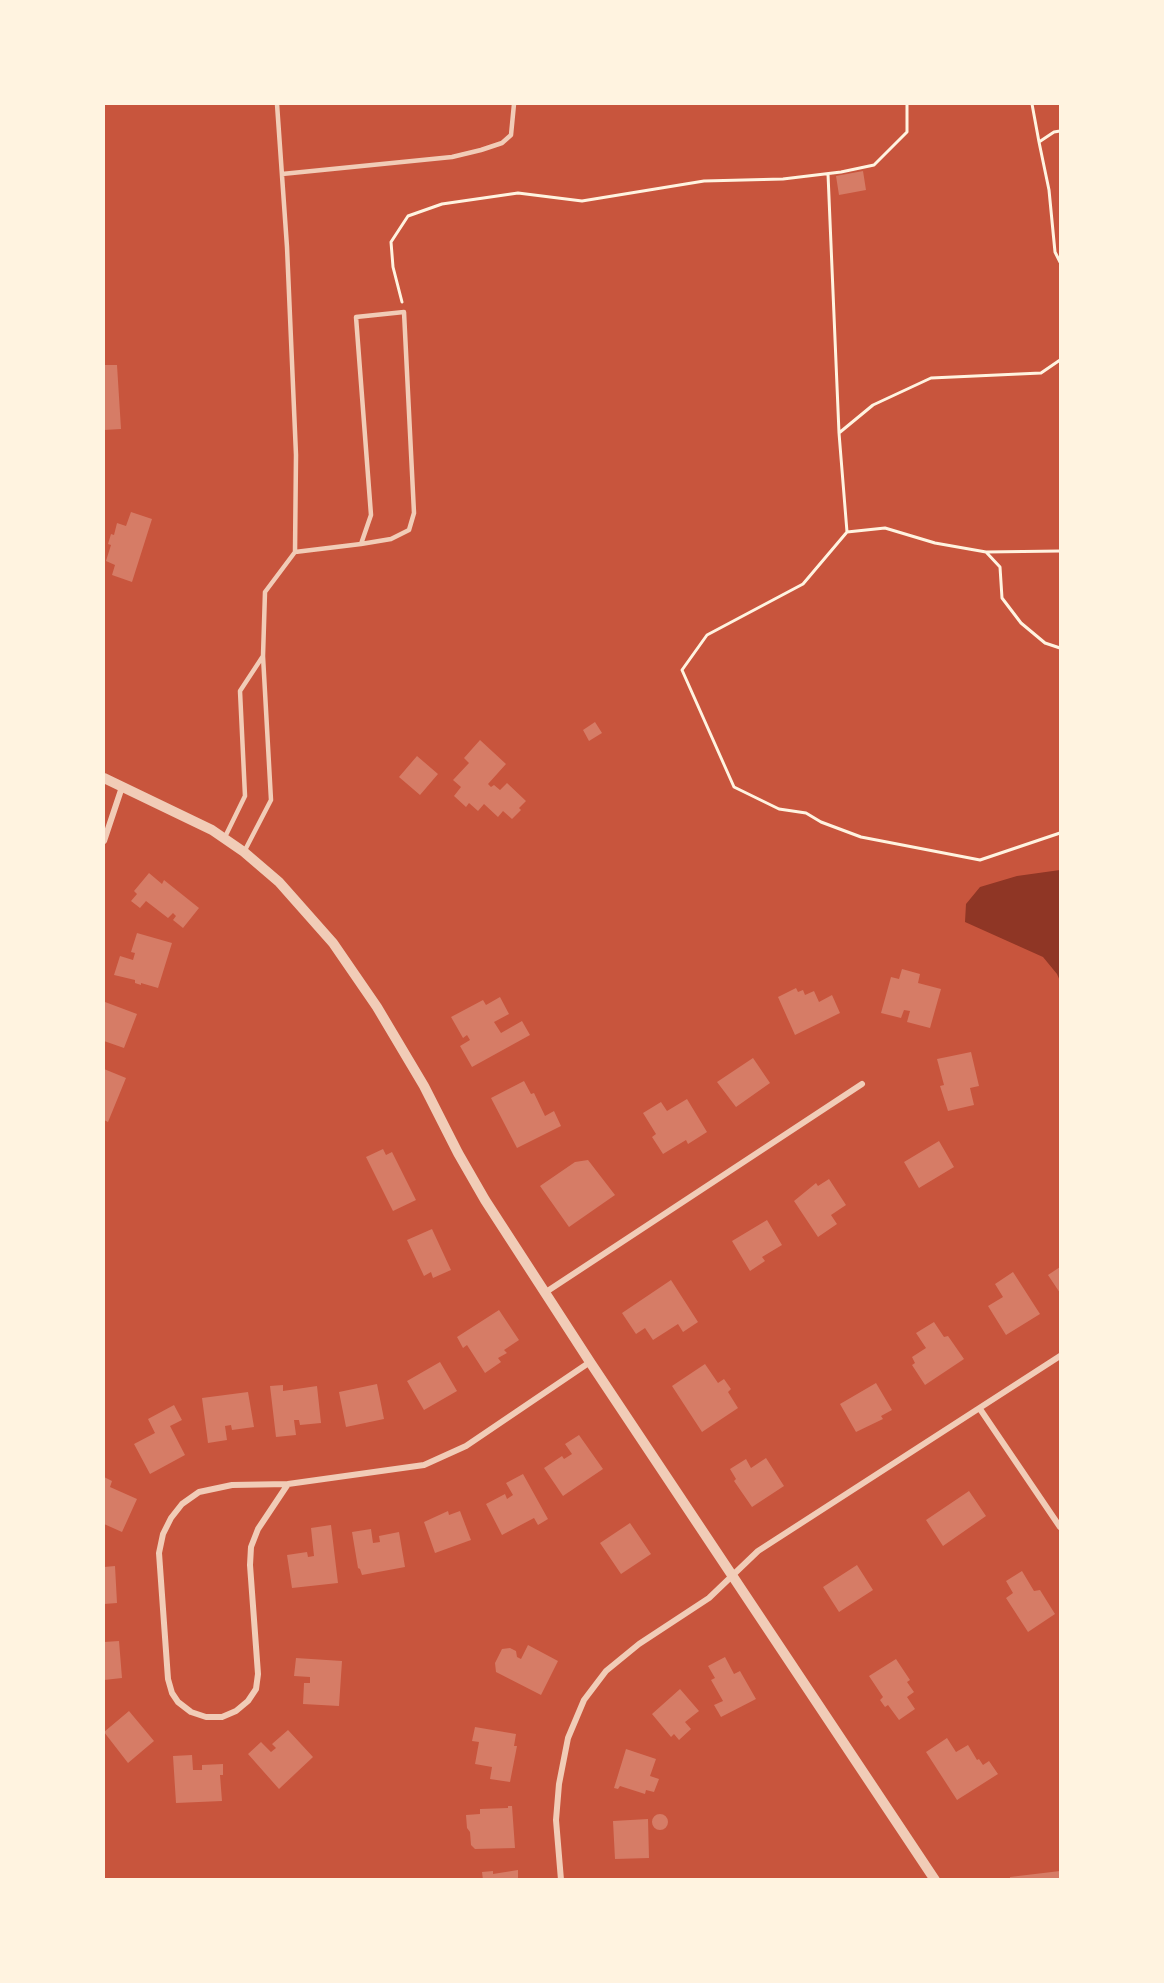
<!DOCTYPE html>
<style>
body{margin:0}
#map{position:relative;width:1164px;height:1983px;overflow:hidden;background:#c8553d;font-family:"Source Sans 3",sans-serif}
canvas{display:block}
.frame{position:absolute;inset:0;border:105px solid #fff3e0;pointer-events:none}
</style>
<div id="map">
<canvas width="1164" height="1983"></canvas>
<div class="frame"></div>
</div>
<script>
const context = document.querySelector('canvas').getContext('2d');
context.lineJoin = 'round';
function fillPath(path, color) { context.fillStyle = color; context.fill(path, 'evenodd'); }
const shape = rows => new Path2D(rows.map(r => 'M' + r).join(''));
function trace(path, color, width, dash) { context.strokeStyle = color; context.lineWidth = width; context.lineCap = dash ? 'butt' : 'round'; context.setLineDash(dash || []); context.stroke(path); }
const water = shape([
 [1060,870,1060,981,1057,974,1043,957,965,922,966,904,980,887,1017,876]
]);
const building = shape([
 [863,171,866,190,839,195,836,176],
 [104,365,117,365,121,429,104,430],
 [131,512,152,519,132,582,112,575,115,565,106,561,111,545,108,544,111,534,114,535,117,523,126,526],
 [595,722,602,733,589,741,583,730],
 [480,740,506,764,488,784,491,787,494,785,500,790,507,783,526,801,519,808,521,810,512,819,503,811,498,817,484,804,478,811,469,803,466,807,454,796,461,787,453,780,469,763,464,758],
 [417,756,438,774,420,795,399,777],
 [149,873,162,884,164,880,199,908,183,928,173,920,176,916,173,913,168,918,146,901,140,908,131,901,137,894,134,891],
 [137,933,172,943,158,988,141,983,141,985,135,983,135,980,114,975,120,956,133,960,135,953,131,952],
 [902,969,920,974,918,983,941,989,930,1028,907,1022,910,1011,904,1010,901,1018,881,1013,891,977,899,979],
 [796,988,798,992,803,990,805,995,814,991,819,1002,832,995,840,1013,795,1035,778,997],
 [500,997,509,1014,494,1022,501,1033,522,1021,530,1035,472,1067,460,1046,470,1040,467,1035,463,1038,451,1017,483,1000,486,1005],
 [105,1002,137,1014,124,1048,104,1041],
 [971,1052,979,1086,970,1088,974,1105,948,1111,940,1086,944,1085,937,1059],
 [753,1058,770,1083,736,1107,717,1082],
 [104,1069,126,1078,108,1122,104,1120],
 [524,1081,531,1094,534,1093,545,1116,554,1111,561,1126,517,1148,491,1098],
 [687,1099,707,1132,688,1144,686,1140,663,1154,652,1137,656,1134,643,1113,661,1102,667,1111],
 [939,1141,954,1167,919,1188,904,1162],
 [383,1149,386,1155,392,1152,416,1200,393,1211,366,1157],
 [588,1160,615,1195,569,1227,540,1186,575,1162],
 [829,1179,846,1205,831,1215,837,1224,818,1237,794,1201,816,1183,818,1186],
 [767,1220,782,1245,762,1257,765,1261,750,1271,732,1241],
 [432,1229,451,1270,433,1278,431,1272,424,1276,407,1240],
 [1060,1267,1060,1293,1048,1275],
 [1013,1272,1040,1314,1006,1335,988,1306,1003,1297,995,1284],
 [671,1280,698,1322,683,1332,678,1324,653,1340,645,1328,636,1334,622,1313],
 [499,1310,519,1340,504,1350,507,1353,498,1358,501,1362,485,1373,467,1345,463,1348,457,1337],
 [934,1322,944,1337,948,1336,964,1359,925,1385,912,1365,915,1363,912,1357,926,1348,916,1333],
 [440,1362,457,1391,424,1410,407,1381],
 [705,1364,718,1383,724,1379,731,1389,728,1392,738,1408,702,1432,672,1386],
 [876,1383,892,1410,881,1416,883,1419,856,1432,840,1404],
 [377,1384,384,1419,346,1427,339,1392],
 [283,1385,283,1391,317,1386,321,1423,300,1425,299,1420,294,1420,296,1435,276,1437,270,1386],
 [248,1392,254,1427,232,1430,231,1425,225,1426,227,1440,208,1443,202,1398],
 [174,1405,182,1420,170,1426,185,1455,150,1474,134,1444,155,1433,148,1419],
 [579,1435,603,1469,563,1496,544,1468,562,1456,564,1459,572,1454,565,1444],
 [766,1458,784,1486,752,1507,734,1481,736,1479,730,1469,746,1459,751,1468],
 [523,1474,548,1519,538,1525,534,1518,502,1535,486,1504,505,1494,507,1499,513,1495,506,1483],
 [104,1477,112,1481,110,1487,137,1499,122,1532,104,1524],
 [969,1491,986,1516,943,1546,926,1520],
 [448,1511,449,1515,460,1511,471,1540,435,1553,424,1522],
 [630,1523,651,1554,621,1574,600,1543],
 [331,1525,338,1583,292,1588,287,1555,307,1552,308,1557,314,1556,311,1528],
 [371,1529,373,1543,380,1542,379,1536,399,1532,405,1567,362,1575,360,1569,358,1568,352,1532],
 [857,1565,873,1590,839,1612,823,1587],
 [115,1566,117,1603,104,1604,104,1567],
 [1022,1571,1034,1591,1040,1590,1055,1614,1028,1632,1006,1598,1013,1593,1006,1581],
 [119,1641,122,1678,104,1680,104,1642],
 [528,1645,558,1661,541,1695,496,1672,495,1663,502,1649,510,1648,516,1651,517,1657,521,1659],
 [725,1657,734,1674,740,1671,756,1699,721,1717,714,1705,723,1701,711,1680,715,1678,708,1666],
 [296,1658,342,1661,339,1706,303,1704,304,1683,310,1683,310,1677,294,1676],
 [896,1659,910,1680,907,1682,914,1692,907,1697,915,1709,899,1720,888,1705,885,1707,880,1700,883,1697,869,1676],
 [680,1689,699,1711,685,1722,691,1729,679,1740,674,1734,671,1737,652,1714],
 [129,1711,154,1741,128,1763,104,1732],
 [475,1727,516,1734,514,1746,517,1746,510,1782,490,1779,492,1767,475,1764,479,1742,472,1741],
 [288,1730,313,1757,279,1789,248,1754,261,1742,271,1752,276,1748,272,1744],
 [947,1738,956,1752,968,1745,977,1760,979,1759,983,1765,989,1761,998,1774,957,1800,926,1752],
 [626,1749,656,1759,650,1776,659,1779,654,1792,646,1790,645,1794,620,1786,618,1789,614,1788],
 [192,1755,193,1770,202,1770,202,1765,223,1764,223,1775,220,1775,222,1801,176,1803,173,1756],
 [508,1806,512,1806,515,1848,475,1849,471,1845,470,1832,467,1828,466,1815,480,1814,480,1809,508,1808],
 '652 1822a8 8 0 1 1 16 0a8 8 0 1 1-16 0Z',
 [648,1819,649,1858,615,1859,613,1821],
 [518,1870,518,1880,483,1880,482,1872,493,1871,493,1874],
 [1060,1871,1060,1880,1010,1880,1010,1877]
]);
const path = shape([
 [1032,104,1039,142],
 [1060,131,1054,132,1039,142,1049,190,1055,252,1060,262],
 [828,174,839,433],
 [402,302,393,267,391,242,408,216,442,204,518,193,582,201,704,181,783,179,841,172,874,165,907,132,907,104],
 [1060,360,1041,373,931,378,873,405,839,433,847,532,885,528,935,543,986,552,1000,567,1002,598,1021,623,1045,643,1060,648],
 [847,532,803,584,707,635,682,670,734,787,779,809,806,813,821,822,861,837,980,860,1060,833],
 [986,552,1060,551]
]);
const service = shape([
 [282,174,452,157,481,150,502,143,511,135,514,104],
 [295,552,361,544,391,539,409,530,414,513,404,312,356,317,371,515,361,544],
 [224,839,245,796,240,691,263,656],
 [244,852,271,800,263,656,265,592,295,552,296,455,287,247,277,104]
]);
const minor = shape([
 [104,841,122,787],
 [546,1292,862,1084],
 [980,1409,1060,1527],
 [288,1484,232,1485,199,1492,182,1504,171,1518,163,1534,159,1553,168,1679,172,1693,178,1702,191,1712,206,1717,222,1717,236,1711,248,1701,256,1689,258,1674,250,1565,251,1547,258,1529,288,1484,424,1465,466,1446,590,1362],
 [561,1880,556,1820,559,1784,568,1738,584,1700,606,1671,639,1644,709,1598,758,1551,1060,1356]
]);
const tertiary = shape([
 [104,778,212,830,244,852,279,882,333,943,377,1007,424,1086,458,1153,485,1200,590,1362,935,1880]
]);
fillPath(water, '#8f3625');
fillPath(building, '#d67c66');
trace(path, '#fff3e0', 3);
trace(service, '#f1ccb7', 4.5);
trace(minor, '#f1ccb7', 6);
trace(tertiary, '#f1ccb7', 10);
</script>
